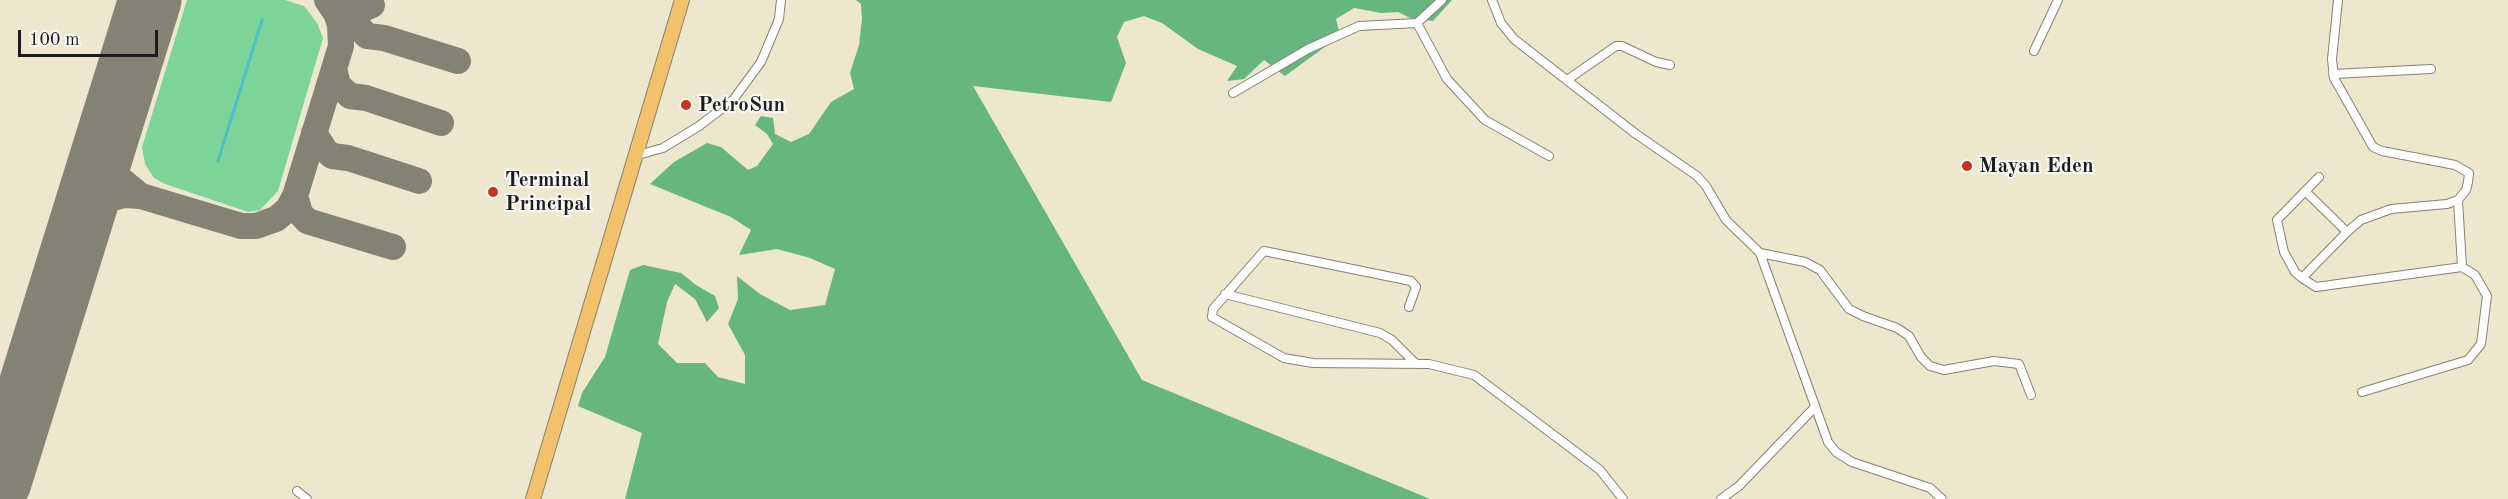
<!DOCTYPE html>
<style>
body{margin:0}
#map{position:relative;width:2508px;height:499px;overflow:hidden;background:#ece7cd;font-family:"Old Standard TT",serif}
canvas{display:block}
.scale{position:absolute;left:18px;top:30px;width:140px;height:27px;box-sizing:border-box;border:3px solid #1c1c1c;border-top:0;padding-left:8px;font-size:18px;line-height:21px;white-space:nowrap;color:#1c1c1c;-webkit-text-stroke:4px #f6f6f2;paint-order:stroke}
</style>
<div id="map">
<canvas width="2508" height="499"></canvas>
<div class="scale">100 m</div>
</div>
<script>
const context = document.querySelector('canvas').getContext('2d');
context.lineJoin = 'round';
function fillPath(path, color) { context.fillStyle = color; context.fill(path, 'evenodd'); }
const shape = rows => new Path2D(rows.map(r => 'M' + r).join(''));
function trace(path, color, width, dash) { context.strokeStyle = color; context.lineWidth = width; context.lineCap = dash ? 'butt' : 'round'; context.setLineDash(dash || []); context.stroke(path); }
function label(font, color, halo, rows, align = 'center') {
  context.font = font + ' "Old Standard TT",serif'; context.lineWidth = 4.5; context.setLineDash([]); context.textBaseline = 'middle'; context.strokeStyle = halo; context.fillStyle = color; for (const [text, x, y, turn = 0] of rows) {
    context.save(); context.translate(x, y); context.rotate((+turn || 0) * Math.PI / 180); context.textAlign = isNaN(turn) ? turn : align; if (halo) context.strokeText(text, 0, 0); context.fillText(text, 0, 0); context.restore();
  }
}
const green = shape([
 [187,0,285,0,304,6,317,23,323,38,278,191,260,210,248,212,165,184,154,178,145,164,142,147]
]);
const forest = shape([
 [856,0,1452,0,1433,21,1410,18,1398,12,1381,13,1354,8,1336,19,1340,36,1285,76,1264,60,1244,79,1227,81,1237,66,1198,49,1162,23,1144,16,1124,22,1117,37,1126,63,1111,102,973,86,1142,380,1430,499,625,499,642,433,578,406,582,393,605,357,630,270,643,265,681,273,696,285,715,296,719,308,707,322,695,299,675,284,667,302,658,344,677,363,705,363,718,377,745,384,745,355,728,324,738,299,737,276,760,294,790,310,825,305,835,269,810,258,777,249,739,255,751,230,731,217,650,184,674,162,707,143,721,147,748,170,757,166,773,144,767,134,755,125,761,116,773,118,775,134,791,142,809,134,831,102,854,89,850,73,859,45,862,19,861,4]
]);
const stream = shape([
 [218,161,262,20]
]);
const taxiway = shape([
 [336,2,367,36,384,38,458,61],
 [344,34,352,19,361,10,372,5],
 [334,69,338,85,350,96,366,98,441,123],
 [108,131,109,153,113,167,120,179,141,196],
 [314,133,325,150,332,156,348,158,419,181],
 [295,196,300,213,307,221,393,247],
 [75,238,93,209,106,200,124,195,141,196,241,226,256,226,276,219,288,209,295,196,341,46,340,25,336,13,327,0]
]);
const runway = shape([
 [0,482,150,0]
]);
const street = shape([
 [1492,0,1501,23,1514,39,1636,134,1697,176,1706,186,1726,220,1760,253,1828,442,1836,452,1852,462,1930,488,1942,499],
 [1417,23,1447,79,1485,120,1549,156],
 [2034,51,2058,0],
 [2333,74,2431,69],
 [1567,80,1616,46,1622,46,1656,62,1670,65],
 [1233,93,1308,49,1359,26,1417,23,1442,0],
 [634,156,663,148,699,126,733,100,761,62,779,19,781,0],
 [2319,177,2277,220,2284,252,2295,272,2302,278,2316,287,2462,267,2475,275,2487,296,2481,344,2468,360,2362,392],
 [2305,191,2347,232],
 [2458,200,2462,267],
 [1760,253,1805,262,1820,270,1849,309,1863,316,1897,328,1909,336,1921,357,1930,366,1944,370,1994,361,2019,364,2031,395],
 [2302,278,2347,232,2361,220,2391,209,2447,204,2458,200,2466,190,2468,182,2469,173,2455,165,2382,151,2373,147,2334,78,2332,59,2338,0],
 [1225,294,1380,333,1392,340,1415,363],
 [1409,307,1416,287,1411,281,1264,251,1213,309,1212,317,1284,358,1313,363,1429,364,1474,375,1600,470,1623,499],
 [297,491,307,499],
 [1721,499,1739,486,1815,407]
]);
const primary = shape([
 [533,499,682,0]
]);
const markers = [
 [686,105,6,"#c8321e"],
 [1967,166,6,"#c8321e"],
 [493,192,6,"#c8321e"]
];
const poiNames = [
 ["PetroSun",698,105],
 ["Mayan Eden",1979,166],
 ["Terminal",505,180],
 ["Principal",505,204]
];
fillPath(green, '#7dd498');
fillPath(forest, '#66b680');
trace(stream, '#50bec6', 3);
trace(taxiway, '#848274', 26);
trace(runway, '#848274', 63);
trace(street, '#848274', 10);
trace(primary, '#848274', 16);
trace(street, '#fff', 8);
trace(primary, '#f2c26a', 14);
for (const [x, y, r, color] of markers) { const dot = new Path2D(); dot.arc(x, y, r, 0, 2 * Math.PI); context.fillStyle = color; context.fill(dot); trace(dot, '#f6f6f2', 2); }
label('bold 21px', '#1c1c1c', '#f6f6f2', poiNames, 'left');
</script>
